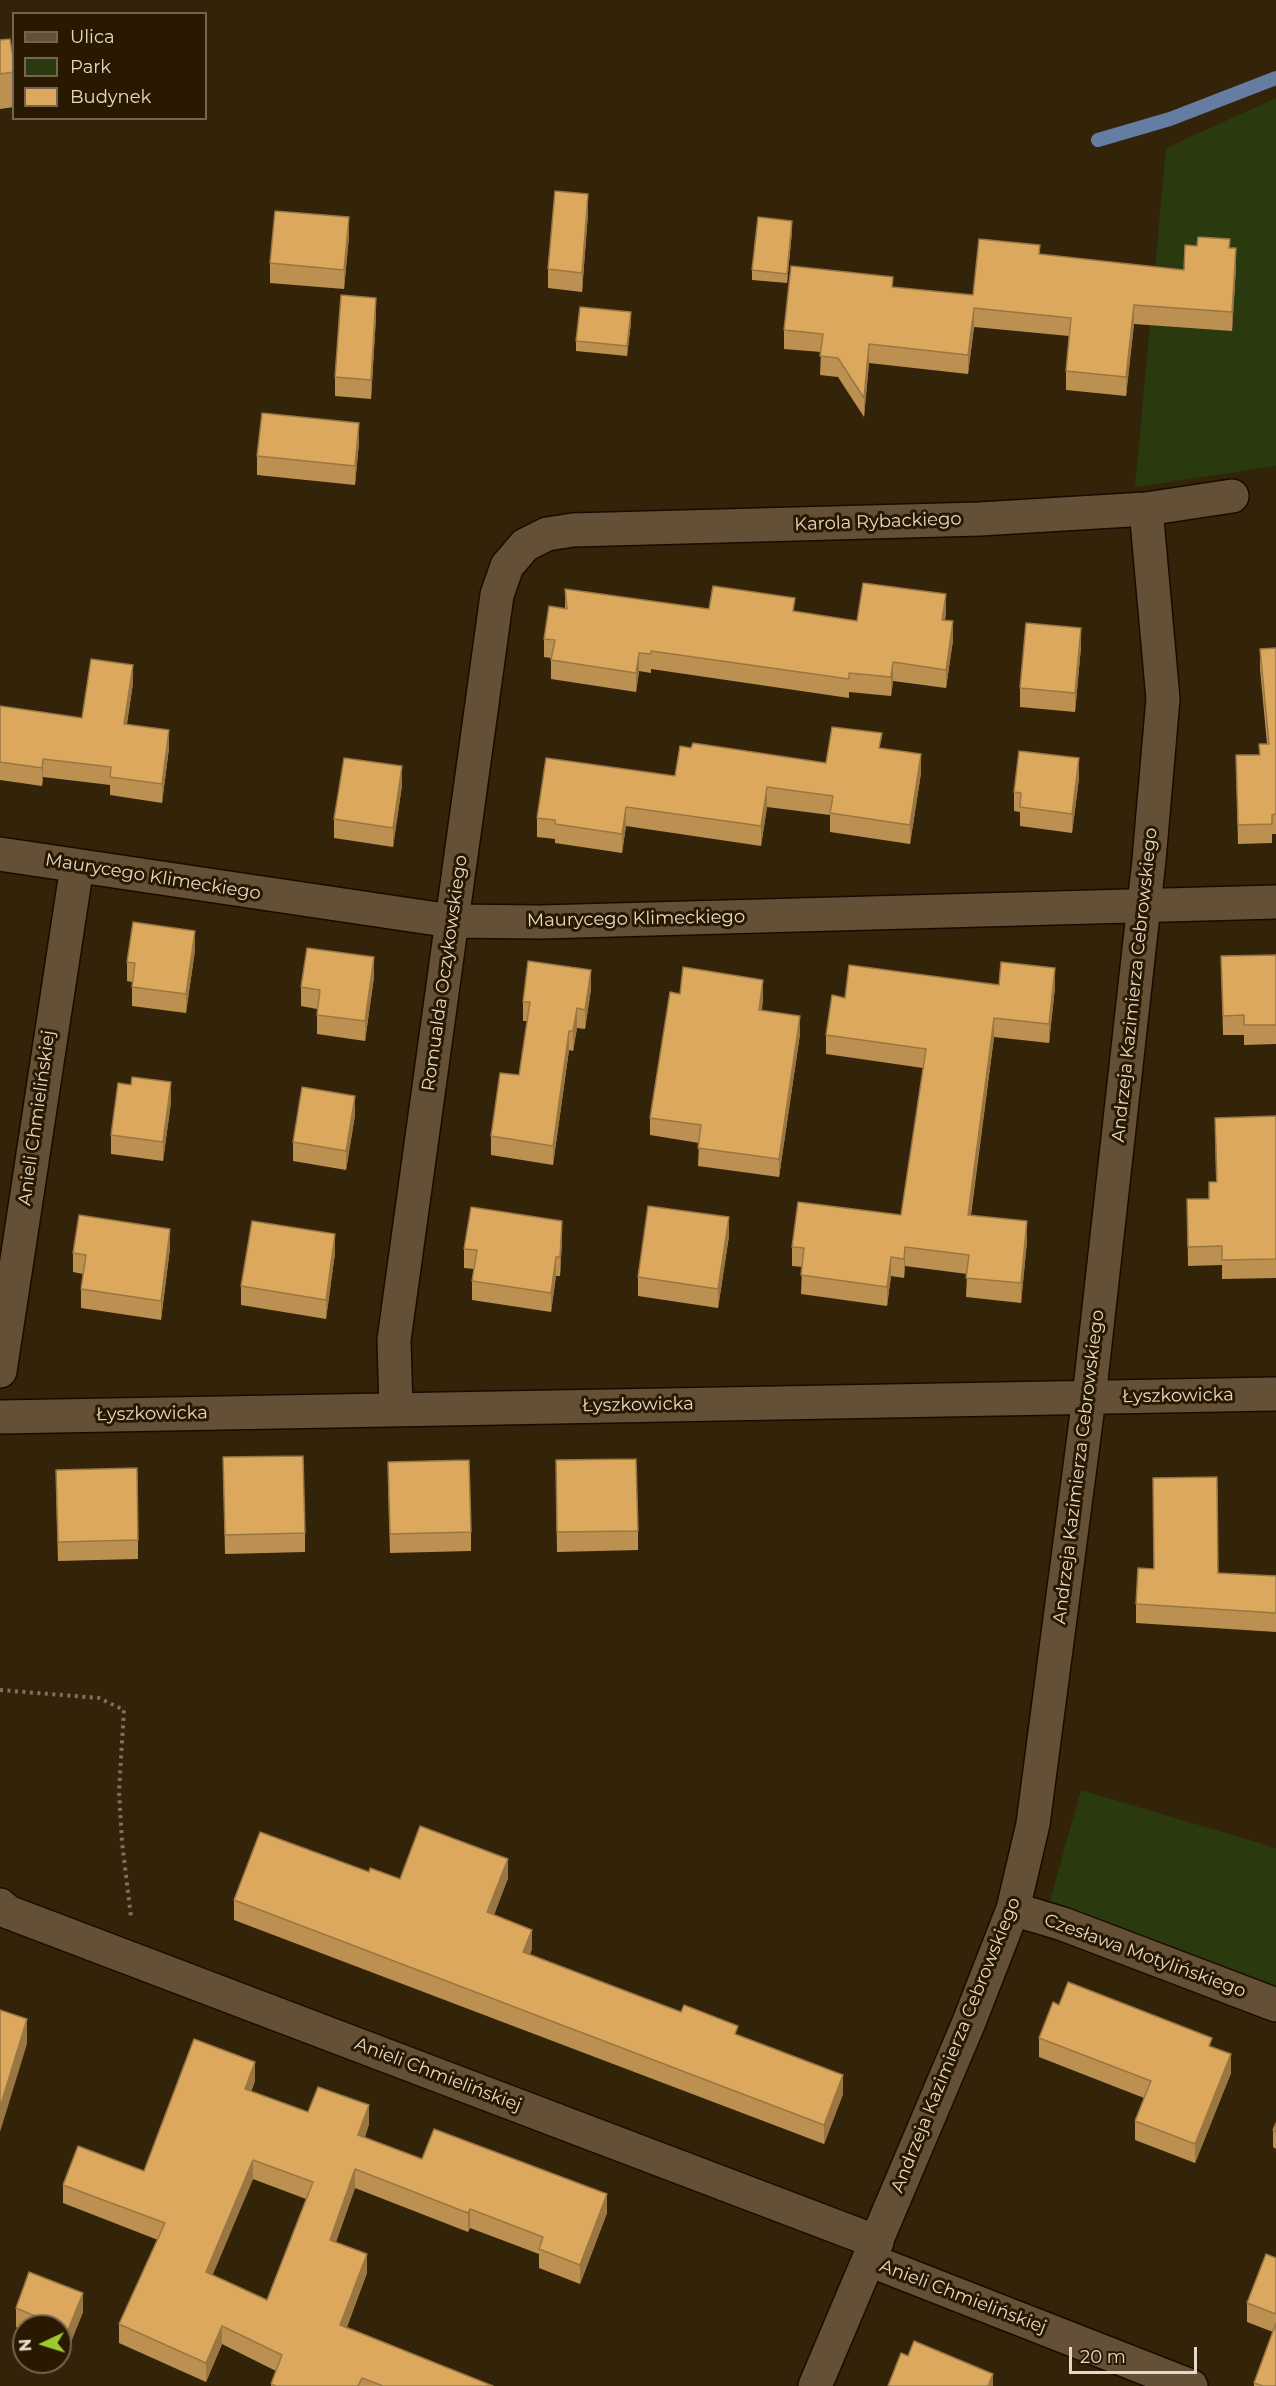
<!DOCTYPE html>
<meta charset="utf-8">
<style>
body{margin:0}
#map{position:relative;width:1276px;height:2386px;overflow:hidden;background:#332309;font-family:Montserrat,sans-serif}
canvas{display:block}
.legend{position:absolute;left:12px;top:12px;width:195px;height:108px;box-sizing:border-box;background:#291901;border:2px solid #736551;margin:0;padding:8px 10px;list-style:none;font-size:18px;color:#e3d8ca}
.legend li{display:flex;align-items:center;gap:12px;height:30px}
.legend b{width:30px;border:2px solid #736551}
.north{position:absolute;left:12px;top:2314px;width:60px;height:60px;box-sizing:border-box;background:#291901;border:2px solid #736551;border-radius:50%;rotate:266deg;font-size:16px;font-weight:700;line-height:24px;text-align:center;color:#e3d8ca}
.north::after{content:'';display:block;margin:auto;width:21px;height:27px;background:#9eca2e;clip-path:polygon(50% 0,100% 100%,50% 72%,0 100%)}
.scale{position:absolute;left:1069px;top:2347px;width:128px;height:27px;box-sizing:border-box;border:3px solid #e3d8ca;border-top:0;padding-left:8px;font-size:18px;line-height:21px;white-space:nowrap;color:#e3d8ca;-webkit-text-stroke:4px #291901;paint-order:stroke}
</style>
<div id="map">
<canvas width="1276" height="2386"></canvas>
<ul class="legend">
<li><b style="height:8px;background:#635036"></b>Ulica</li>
<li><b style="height:16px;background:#2b390e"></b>Park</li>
<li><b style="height:16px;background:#dba85e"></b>Budynek</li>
</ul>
<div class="north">N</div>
<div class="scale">20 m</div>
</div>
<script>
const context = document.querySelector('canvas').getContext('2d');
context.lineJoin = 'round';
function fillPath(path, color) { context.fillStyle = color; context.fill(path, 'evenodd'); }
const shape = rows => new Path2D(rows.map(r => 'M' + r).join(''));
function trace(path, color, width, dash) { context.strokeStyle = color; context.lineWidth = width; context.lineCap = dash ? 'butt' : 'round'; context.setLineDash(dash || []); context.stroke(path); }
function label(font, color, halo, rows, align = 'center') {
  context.font = font + ' Montserrat,sans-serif'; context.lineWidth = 6; context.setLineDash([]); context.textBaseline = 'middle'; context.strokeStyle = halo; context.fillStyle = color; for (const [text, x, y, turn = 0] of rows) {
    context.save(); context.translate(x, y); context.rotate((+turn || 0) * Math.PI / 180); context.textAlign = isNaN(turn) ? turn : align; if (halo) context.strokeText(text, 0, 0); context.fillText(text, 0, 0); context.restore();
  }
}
const green = shape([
 [1276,98,1276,466,1135,487,1166,148],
 [1081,1790,1276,1848,1276,2000,1044,1922]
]);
const stream = shape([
 [1098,140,1170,119,1276,78]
]);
const path = shape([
 [0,1690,99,1698,124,1710,119,1791,122,1842,131,1917]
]);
const minor = shape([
 [0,854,451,921,541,922,1276,902],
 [0,1371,77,866],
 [396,1409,394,1340,497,595,507,566,525,545,547,534,573,530,980,519,1146,509,1232,496],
 [0,1417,1276,1394],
 [0,1905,8,1912,877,2242],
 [1013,1909,1063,1924,1276,2005],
 [869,2260,1191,2386],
 [815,2386,969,2022,1013,1909,1033,1824,1089,1398,1149,860,1163,699,1146,509]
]);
const wall = shape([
 [0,40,14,64,14,107,0,109],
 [588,213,582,292,548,288,548,269],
 [792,231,787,283,752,280,752,270],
 [349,236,344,289,270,283,270,263],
 [1230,248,1236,267,1232,331,1134,324,1126,396,1066,390,1066,371,1069,336,974,327,968,374,869,363,864,417,838,377,820,375,821,352,784,349,784,330,893,287,973,295,1040,254,1184,270],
 [376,317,371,399,335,396,335,377],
 [631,322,627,356,576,351,576,341],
 [359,442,355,485,257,475,257,456],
 [565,589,709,609,795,612,857,621,946,613,945,620,953,640,946,688,893,681,891,696,849,692,849,698,651,669,651,673,639,671,636,692,551,679,551,658,544,657,544,639,565,608],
 [1081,647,1075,712,1020,707,1020,688],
 [1276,648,1276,834,1272,834,1272,843,1238,844,1236,755,1259,755,1259,744,1267,744,1260,669,1260,649],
 [133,683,127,724,169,748,162,803,110,795,110,785,43,777,42,786,0,780,0,706,82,718],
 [691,748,826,763,882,748,921,773,910,844,830,832,830,815,767,807,761,846,626,826,622,853,555,843,555,839,537,837,537,818,675,776],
 [1079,778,1072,833,1020,826,1020,812,1014,811,1014,792],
 [402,785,393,847,334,838,334,819],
 [195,950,186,1013,132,1006,132,982,127,981,127,962],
 [1276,955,1276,1044,1244,1045,1244,1035,1223,1035,1221,956],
 [374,977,365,1041,317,1034,317,1009,301,1006,301,987],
 [999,985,1055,987,1049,1043,994,1037,971,1215,1027,1241,1021,1303,966,1297,967,1274,905,1266,904,1278,891,1276,887,1306,801,1294,802,1267,792,1266,792,1247,901,1215,923,1068,826,1054,826,1035,845,998],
 [591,989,585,1029,577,1028,573,1051,569,1050,553,1165,491,1155,491,1136,519,1075,527,1021,523,1021,523,1002],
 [680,994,763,998,762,1010,800,1034,779,1177,698,1166,699,1143,650,1135,650,1118],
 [171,1102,163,1161,111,1154,111,1135],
 [355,1115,346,1170,293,1161,293,1142],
 [1276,1116,1276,1278,1222,1279,1222,1265,1188,1266,1187,1199,1209,1199,1216,1182,1215,1118],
 [729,1236,718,1308,638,1296,638,1277],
 [562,1240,560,1276,556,1276,551,1312,472,1300,472,1281,474,1269,464,1268,464,1249],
 [170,1248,161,1320,81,1308,81,1289,83,1274,73,1272,73,1253],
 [335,1253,326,1319,241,1305,241,1286],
 [223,1457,305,1533,305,1552,225,1554],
 [556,1480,638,1531,638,1550,557,1552],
 [388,1481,471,1532,471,1551,390,1553],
 [56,1489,138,1540,138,1559,58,1561],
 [1154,1569,1276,1576,1276,1632,1136,1623,1136,1604],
 [369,1872,400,1879,508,1878,494,1915,532,1949,530,1954,738,2035,843,2094,824,2144,234,1920,234,1900],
 [1059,2005,1212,2047,1231,2073,1195,2163,1135,2140,1135,2121,1144,2098,1039,2057,1039,2038],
 [255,2081,251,2092,308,2112,369,2124,365,2137,422,2159,607,2213,580,2284,539,2268,539,2254,470,2228,468,2232,355,2188,336,2242,367,2273,347,2327,493,2386,271,2386,276,2371,222,2344,206,2382,119,2343,119,2324,158,2240,63,2203,63,2185,144,2171],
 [253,2179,306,2199,267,2300,212,2275],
 [1276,2123,1276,2149,1273,2147,1273,2130],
 [1276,2258,1276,2386,1254,2386,1254,2383,1273,2332,1247,2322,1247,2303],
 [16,2308,83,2312,68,2349,60,2346,60,2326,24,2326,24,2331,16,2327]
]);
const shadedWall = shape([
 [588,194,588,213,582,292,582,273],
 [349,217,349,236,344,289,344,270],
 [792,221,792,231,787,283,787,274],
 [1236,248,1236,267,1232,331,1232,312],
 [376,298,376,317,371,399,371,380],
 [1134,305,1134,324,1126,396,1126,377],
 [974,308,974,327,968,374,968,355],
 [631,312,631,322,627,356,627,346],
 [869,344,869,363,864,417,864,398],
 [359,423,359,442,355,485,355,466],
 [946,594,946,613,942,638,942,620],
 [953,621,953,640,946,688,946,670],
 [1081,628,1081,647,1075,712,1075,693],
 [639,653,639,671,636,692,636,673],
 [893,662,893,681,891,696,891,677],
 [133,665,133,683,124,742,124,724],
 [169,730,169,748,162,803,162,784],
 [921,754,921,773,910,844,910,825],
 [1079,758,1079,778,1072,833,1072,814],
 [43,759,43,777,42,786,42,768],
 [402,766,402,785,393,847,393,828],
 [767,787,767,807,761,846,761,826],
 [626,807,626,826,622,853,622,834],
 [195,931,195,950,186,1013,186,994],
 [374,957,374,977,365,1041,365,1021],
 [1055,968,1055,987,1049,1043,1049,1024],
 [591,970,591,989,585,1029,585,1010],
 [763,980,763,998,759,1028,759,1010],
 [577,1008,577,1028,573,1051,573,1031],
 [800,1016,800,1034,779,1177,779,1159],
 [994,1018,994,1037,968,1234,968,1215],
 [569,1031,569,1050,553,1165,553,1146],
 [171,1082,171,1102,163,1161,163,1142],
 [355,1096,355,1115,346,1170,346,1151],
 [729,1217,729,1236,718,1308,718,1289],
 [562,1221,562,1240,560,1276,560,1257],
 [1027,1221,1027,1241,1021,1303,1021,1283],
 [170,1229,170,1248,161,1320,161,1301],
 [335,1234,335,1253,326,1319,326,1300],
 [905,1247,905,1266,904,1278,904,1259],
 [556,1257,556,1276,551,1312,551,1293],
 [891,1257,891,1276,887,1306,887,1287],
 [508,1859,508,1878,487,1932,487,1912],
 [532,1930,532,1949,523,1971,523,1952],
 [27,2019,27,2044,0,2132,0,2107],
 [1231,2054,1231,2073,1195,2163,1195,2144],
 [255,2062,255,2081,245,2108,245,2089],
 [843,2075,843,2094,824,2144,824,2125],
 [369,2105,369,2124,358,2154,358,2135],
 [253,2160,253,2179,206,2291,206,2272],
 [355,2169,355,2188,330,2259,330,2240],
 [607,2194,607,2213,580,2284,580,2265],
 [470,2209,470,2228,468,2232,468,2213],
 [367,2254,367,2273,340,2344,340,2325],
 [83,2293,83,2312,68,2349,68,2330],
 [222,2326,222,2344,206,2382,206,2363],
 [993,2374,993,2386,988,2386]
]);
const building = shape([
 [10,39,14,64,14,72,0,74,0,40,10,39],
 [555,191,588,194,582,273,548,269,555,191],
 [275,211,349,217,344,270,270,263,275,211],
 [758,217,792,221,787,274,752,270,758,217],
 [1198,237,1230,239,1229,248,1236,248,1232,312,1134,305,1126,377,1066,371,1071,318,974,308,968,355,869,344,864,398,838,358,820,356,823,334,784,330,791,266,893,277,892,287,973,295,979,239,1040,245,1039,254,1184,270,1185,245,1197,246,1198,237],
 [341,295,376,298,371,380,335,377,341,295],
 [580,307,631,312,627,346,576,341,580,307],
 [262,413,359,423,355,466,257,456,262,413],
 [863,583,946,594,942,620,953,621,946,670,893,662,891,677,849,673,849,679,651,651,651,654,639,653,636,673,551,660,555,640,544,639,549,606,567,609,565,589,709,609,713,586,795,598,793,611,857,621,863,583],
 [1026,623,1081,628,1075,693,1020,688,1026,623],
 [1276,648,1276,814,1272,815,1272,824,1238,825,1236,755,1260,755,1259,744,1269,744,1260,649,1276,648],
 [91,659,133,665,124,724,169,730,162,784,110,777,111,767,43,759,42,768,0,762,0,706,82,718,91,659],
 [832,727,882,733,879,748,921,754,910,825,830,813,833,796,767,787,761,826,626,807,622,834,555,824,555,820,537,818,546,758,675,776,680,746,691,748,693,743,826,763,832,727],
 [1019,751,1079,758,1072,814,1020,807,1021,793,1014,792,1019,751],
 [344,758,402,766,393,828,334,819,344,758],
 [133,922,195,931,186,994,132,987,135,963,127,962,133,922],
 [307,948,374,957,365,1021,317,1015,320,990,301,987,307,948],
 [1276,955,1276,1025,1244,1025,1244,1015,1223,1016,1221,956,1276,955],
 [528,961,591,970,585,1010,577,1008,573,1031,569,1031,553,1146,491,1136,500,1073,519,1075,530,1002,523,1002,528,961],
 [1001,962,1055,968,1049,1024,994,1018,968,1215,1027,1221,1021,1283,966,1278,969,1255,905,1247,904,1259,891,1257,887,1287,801,1275,804,1248,792,1247,798,1202,901,1215,926,1049,826,1035,832,995,845,998,849,965,999,985,1001,962],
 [683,967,763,980,759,1010,800,1016,779,1159,698,1148,701,1125,650,1118,670,992,680,994,683,967],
 [132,1077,171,1082,163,1142,111,1135,118,1083,131,1085,132,1077],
 [302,1087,355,1096,346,1151,293,1142,302,1087],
 [1276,1116,1276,1259,1222,1260,1222,1246,1188,1247,1187,1199,1209,1199,1209,1182,1217,1182,1215,1118,1276,1116],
 [648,1206,729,1217,718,1289,638,1277,648,1206],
 [471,1207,562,1221,560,1257,556,1257,551,1293,472,1281,477,1250,464,1249,471,1207],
 [79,1215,170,1229,161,1301,81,1289,86,1255,73,1253,79,1215],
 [252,1221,335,1234,326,1300,241,1286,252,1221],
 [303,1456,305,1533,225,1535,223,1457,303,1456],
 [636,1459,638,1531,557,1532,556,1460,636,1459],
 [469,1460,471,1532,390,1534,388,1462,469,1460],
 [137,1468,138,1540,58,1542,56,1470,137,1468],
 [1217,1477,1218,1573,1276,1576,1276,1613,1136,1604,1138,1568,1154,1569,1153,1478,1217,1477],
 [420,1826,508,1859,487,1912,532,1930,523,1952,681,2012,684,2005,738,2026,735,2034,843,2075,824,2125,234,1900,260,1832,369,1872,370,1868,400,1879,420,1826],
 [1068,1982,1212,2038,1209,2046,1231,2054,1195,2144,1135,2121,1151,2081,1039,2038,1053,2002,1059,2005,1068,1982],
 [0,2010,27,2019,0,2107,0,2010],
 [194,2039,255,2062,245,2089,308,2112,318,2087,369,2105,358,2135,422,2159,434,2129,607,2194,580,2265,539,2249,543,2237,470,2209,468,2213,355,2169,330,2240,367,2254,340,2325,493,2386,383,2386,362,2378,358,2386,276,2386,271,2384,282,2355,222,2326,206,2363,119,2324,165,2223,63,2185,78,2146,144,2171,194,2039],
 [253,2160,313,2182,267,2300,206,2272,253,2160],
 [1276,2123,1276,2132,1273,2130,1276,2123],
 [1266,2254,1276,2258,1276,2314,1247,2303,1266,2254],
 [29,2272,83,2293,68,2330,16,2308,29,2272],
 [1276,2323,1276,2386,1263,2386,1254,2383,1276,2323],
 [914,2341,993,2374,988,2386,888,2386,901,2353,908,2356,914,2341]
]);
const streetNames = [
 ["Karola Rybackiego",878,522,-2],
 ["Maurycego Klimeckiego",153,877,9],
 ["Maurycego Klimeckiego",636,919,-1],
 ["Romualda Oczykowskiego",445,973,-82],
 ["Andrzeja Kazimierza Cebrowskiego",1135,985,-84],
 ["Anieli Chmielińskiej",37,1118,-82],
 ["Łyszkowicka",1178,1396,-1],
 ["Łyszkowicka",638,1405,-1],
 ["Łyszkowicka",152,1414,-1],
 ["Andrzeja Kazimierza Cebrowskiego",1079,1467,-83],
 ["Czesława Motylińskiego",1145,1956,20],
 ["Andrzeja Kazimierza Cebrowskiego",956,2045,-68],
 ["Anieli Chmielińskiej",438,2075,21],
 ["Anieli Chmielińskiej",963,2297,21]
];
fillPath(green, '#2b390e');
trace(stream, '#657ca3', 14);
trace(minor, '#1a0b00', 36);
trace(path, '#80725e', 4, [3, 4.5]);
trace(minor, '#635036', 33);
fillPath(wall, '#bc9051');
fillPath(shadedWall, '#997642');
fillPath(building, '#dba85e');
trace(building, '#997642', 1.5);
label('18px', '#e3d8ca', '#291901', streetNames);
</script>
